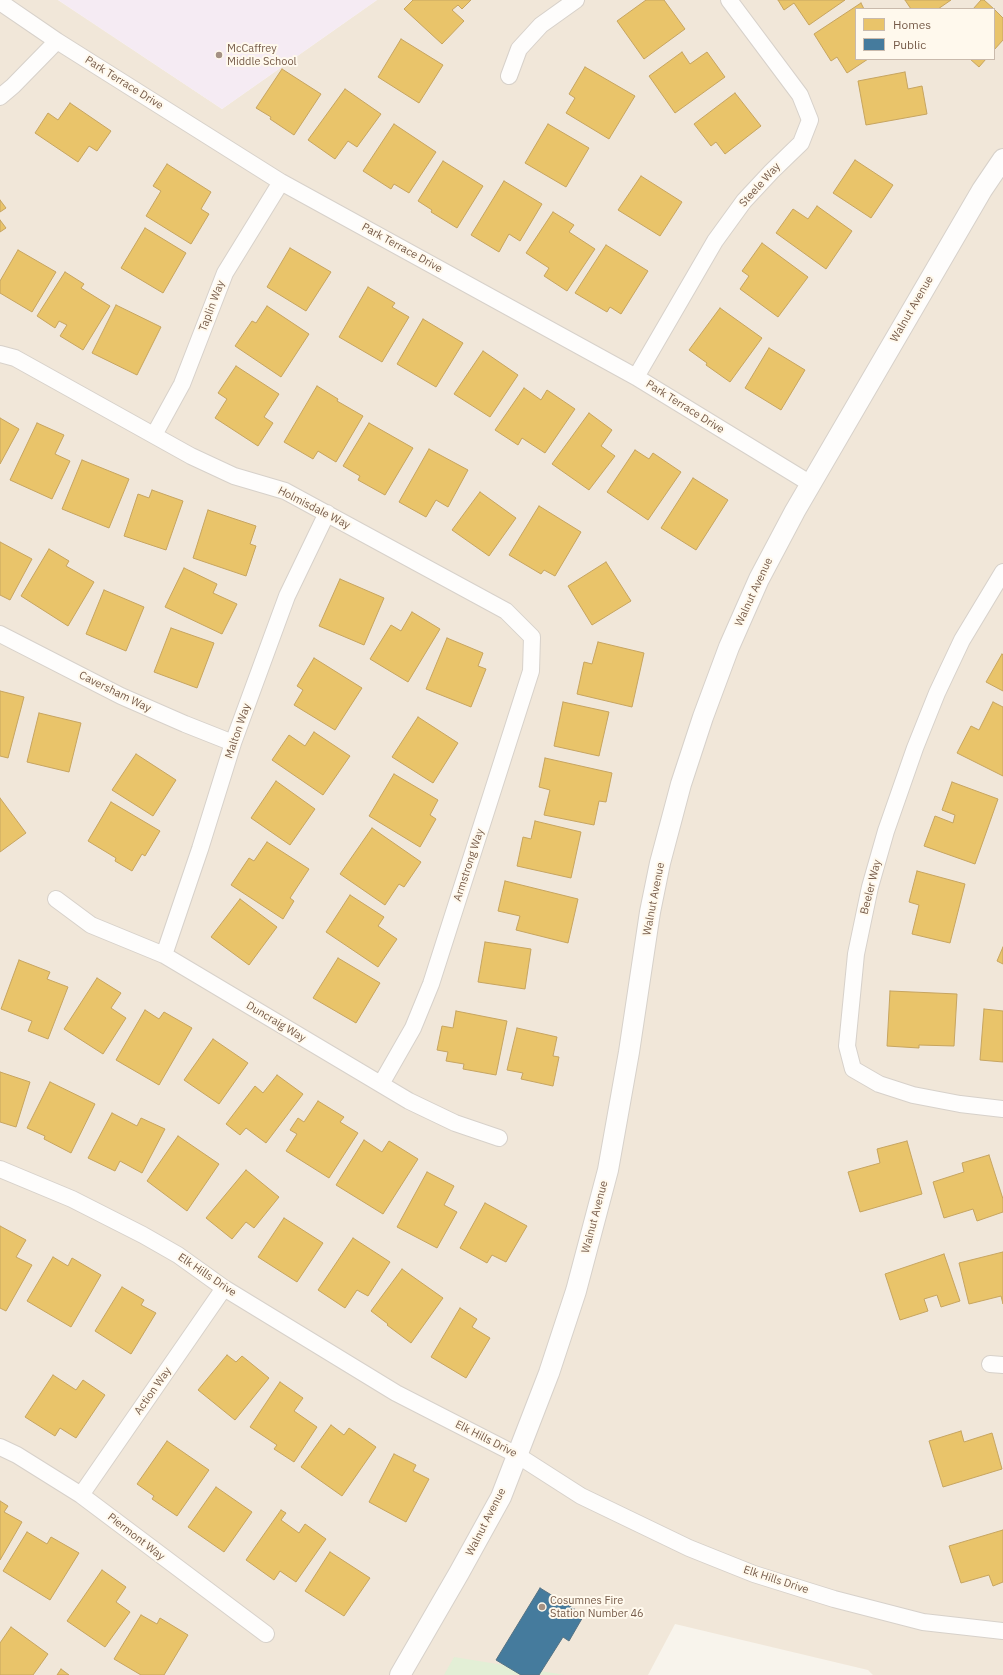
<!DOCTYPE html>
<style>
body{margin:0}
#map{position:relative;width:1003px;height:1675px;overflow:hidden;background:#f8f4ec;font-family:"IBM Plex Sans",sans-serif}
canvas{display:block}
.legend{position:absolute;left:855px;top:8px;width:140px;height:52px;box-sizing:border-box;background:#fff9ed;border:1px solid #c9baac;margin:0;padding:5px 7px;list-style:none;font-size:12px;color:#775c4a}
.legend li{display:flex;align-items:center;gap:8px;height:20px}
.legend b{width:20px;border:1px solid #c9baac}
</style>
<div id="map">
<canvas width="1003" height="1675"></canvas>
<ul class="legend">
<li><b style="height:11px;background:#e9c46a"></b>Homes</li>
<li><b style="height:11px;background:#457b9d"></b>Public</li>
</ul>
</div>
<script>
const context = document.querySelector('canvas').getContext('2d');
context.lineJoin = 'round';
function fillPath(path, color) { context.fillStyle = color; context.fill(path, 'evenodd'); }
const shape = rows => new Path2D(rows.map(r => 'M' + r).join(''));
function trace(path, color, width, dash) { context.strokeStyle = color; context.lineWidth = width; context.lineCap = dash ? 'butt' : 'round'; context.setLineDash(dash || []); context.stroke(path); }
function label(font, color, halo, rows, align = 'center') {
  context.font = font + ' "IBM Plex Sans",sans-serif'; context.lineWidth = 4; context.setLineDash([]); context.textBaseline = 'middle'; context.strokeStyle = halo; context.fillStyle = color; for (const [text, x, y, turn = 0] of rows) {
    context.save(); context.translate(x, y); context.rotate((+turn || 0) * Math.PI / 180); context.textAlign = isNaN(turn) ? turn : align; if (halo) context.strokeText(text, 0, 0); context.fillText(text, 0, 0); context.restore();
  }
}
const residential = shape([
 [0,0,58,0,222,109,377,0,1003,0,1003,1675,873,1675,868,1670,675,1624,648,1675,0,1675],
 [856,9,994,9,994,59,856,59]
]);
const education = shape([
 [58,0,377,0,222,109]
]);
const green = shape([
 [454,1657,565,1675,444,1675]
]);
const homes = shape([
 [413,0,471,0,462,9,458,5,452,10,464,21,442,44,404,9,413,0],
 [646,0,664,0,685,29,644,59,617,21,646,0],
 [778,0,845,0,809,25,794,3,784,10,778,0],
 [905,0,951,0,938,9,911,9,905,0],
 [981,0,984,0,994,9,973,9,981,0],
 [861,3,864,9,856,9,856,59,868,59,847,73,837,57,831,61,814,34,861,3],
 [994,9,1003,18,1003,40,994,50,994,9],
 [401,39,443,65,419,103,378,77,401,39],
 [682,52,690,64,707,52,725,77,675,113,649,76,682,52],
 [970,59,986,59,979,67,970,59],
 [585,67,635,96,609,139,566,113,575,98,569,94,585,67],
 [282,69,321,94,294,135,270,119,271,117,256,108,282,69],
 [905,72,908,89,922,86,927,114,866,125,858,81,905,72],
 [345,89,381,114,357,147,348,141,335,159,308,140,345,89],
 [735,93,761,126,725,154,716,142,711,146,694,124,735,93],
 [70,103,111,131,97,151,89,146,78,162,35,133,48,113,58,120,70,103],
 [394,124,436,152,409,193,394,184,391,189,363,171,394,124],
 [548,124,589,148,566,187,525,163,548,124],
 [855,160,893,185,871,218,833,193,855,160],
 [443,161,483,186,457,228,431,212,432,210,418,201,443,161],
 [167,164,211,192,201,209,209,214,191,244,146,216,161,191,153,186,167,164],
 [641,176,682,202,660,236,618,210,641,176],
 [504,181,542,204,520,241,509,234,499,252,471,235,504,181],
 [0,200,6,208,0,212,0,200],
 [817,206,852,231,826,269,776,233,793,209,808,219,817,206],
 [553,212,574,225,569,232,595,249,567,291,544,276,549,268,526,253,553,212],
 [0,220,6,228,0,232,0,220],
 [145,228,186,253,163,293,121,268,145,228],
 [762,243,808,277,778,317,740,289,749,276,742,271,762,243],
 [606,245,648,271,621,314,610,307,607,312,575,293,606,245],
 [290,248,331,272,306,311,267,287,290,248],
 [18,250,56,272,32,312,0,293,0,281,18,250],
 [65,272,84,284,81,288,110,306,83,350,60,336,67,325,59,321,55,328,37,316,65,272],
 [368,287,395,303,392,307,409,317,382,362,339,337,368,287],
 [116,305,161,327,137,375,92,353,116,305],
 [267,306,309,334,281,377,235,346,252,321,256,323,267,306],
 [720,308,762,338,730,382,706,365,707,363,689,350,720,308],
 [423,319,463,343,436,387,397,364,423,319],
 [769,348,805,370,781,410,745,388,769,348],
 [483,351,518,375,490,417,454,394,483,351],
 [236,366,279,394,264,417,273,423,258,446,215,418,227,399,218,393,236,366],
 [317,386,338,399,337,401,363,416,336,462,318,451,313,459,284,442,317,386],
 [524,388,541,400,547,390,575,409,545,453,522,438,518,445,495,430,524,388],
 [589,413,612,430,601,446,615,456,589,490,552,464,589,413],
 [0,418,19,429,0,464,0,418],
 [37,423,64,435,55,454,70,461,52,499,10,480,37,423],
 [369,423,413,448,385,495,358,480,360,476,343,466,369,423],
 [429,449,468,470,448,507,436,500,426,517,399,502,429,449],
 [635,450,649,459,653,453,681,472,648,520,607,492,635,450],
 [82,460,129,479,109,528,62,509,82,460],
 [693,478,728,500,696,550,661,528,693,478],
 [152,490,183,501,166,550,124,536,138,494,149,498,152,490],
 [480,492,516,518,489,556,452,530,480,492],
 [539,506,581,532,555,576,544,570,541,574,509,555,539,506],
 [208,510,256,526,250,544,256,546,246,576,193,558,208,510],
 [0,542,32,559,10,600,0,595,0,542],
 [49,549,69,561,66,566,94,582,68,626,21,596,49,549],
 [606,562,631,601,592,625,568,586,606,562],
 [184,568,217,584,213,593,237,604,222,634,165,607,184,568],
 [340,579,384,598,364,645,319,626,340,579],
 [104,590,144,607,126,651,86,634,104,590],
 [412,612,440,629,408,682,370,659,391,625,401,631,412,612],
 [171,628,214,643,197,688,154,672,171,628],
 [447,638,483,653,478,666,486,669,471,707,426,689,447,638],
 [598,642,644,653,632,707,577,694,584,662,592,664,598,642],
 [1002,654,1003,655,1003,691,986,682,1002,654],
 [314,658,362,688,335,730,294,705,303,690,297,686,314,658],
 [0,691,24,697,8,758,0,756,0,691],
 [563,702,609,712,599,756,554,746,563,702],
 [993,702,1003,707,1003,776,957,753,971,726,979,730,993,702],
 [39,713,81,723,69,772,27,762,39,713],
 [418,717,458,743,433,783,392,757,418,717],
 [314,732,350,756,323,795,272,760,289,735,305,746,314,732],
 [136,754,176,780,153,816,112,790,136,754],
 [545,758,612,773,606,802,599,801,594,825,544,815,550,790,539,787,545,758],
 [394,774,438,800,430,815,436,819,420,847,369,816,394,774],
 [276,781,315,809,290,845,251,818,276,781],
 [952,782,998,799,975,864,924,846,935,816,953,823,955,815,942,810,952,782],
 [0,798,26,833,0,852,0,798],
 [111,802,160,831,145,856,142,854,132,871,115,861,116,858,88,841,111,802],
 [535,821,581,832,571,878,517,866,523,837,531,839,535,821],
 [372,828,421,862,404,887,399,884,385,905,340,874,372,828],
 [267,842,309,869,290,898,294,901,283,919,231,885,249,858,254,861,267,842],
 [917,871,965,884,950,943,912,934,919,905,909,902,917,871],
 [505,881,578,899,568,943,516,930,520,916,498,911,505,881],
 [350,895,384,917,378,926,397,939,378,967,326,932,350,895],
 [240,899,277,927,249,965,211,937,240,899],
 [485,942,531,949,525,989,478,982,485,942],
 [1003,947,1003,964,997,961,1003,947],
 [338,958,380,983,356,1023,313,998,338,958],
 [19,960,50,972,47,979,68,987,48,1039,28,1031,32,1021,1,1009,19,960],
 [97,978,121,993,111,1008,126,1018,103,1054,64,1029,97,978],
 [890,991,957,994,954,1046,919,1045,919,1048,887,1046,890,991],
 [984,1009,1003,1011,1003,1062,980,1060,984,1009],
 [145,1010,159,1019,164,1012,192,1028,159,1085,116,1060,145,1010],
 [456,1011,507,1021,496,1075,463,1069,464,1064,446,1061,448,1052,437,1050,442,1026,453,1028,456,1011],
 [517,1028,557,1037,553,1056,559,1057,553,1086,521,1079,523,1073,507,1070,517,1028],
 [213,1039,248,1063,219,1104,184,1080,213,1039],
 [0,1072,30,1082,16,1127,0,1122,0,1072],
 [277,1075,303,1094,266,1143,246,1128,240,1135,226,1124,255,1086,263,1093,277,1075],
 [50,1082,95,1104,71,1153,44,1139,45,1136,27,1128,50,1082],
 [318,1101,344,1117,340,1122,358,1133,329,1178,286,1151,297,1134,290,1130,298,1118,304,1122,318,1101],
 [112,1113,137,1126,141,1118,165,1129,142,1173,120,1161,115,1171,88,1158,112,1113],
 [178,1136,219,1164,187,1211,147,1181,178,1136],
 [364,1140,382,1152,389,1141,418,1159,383,1214,336,1185,364,1140],
 [907,1141,922,1194,860,1212,848,1172,880,1163,877,1149,907,1141],
 [989,1155,1003,1199,1003,1212,977,1221,973,1209,944,1218,933,1182,964,1172,962,1163,989,1155],
 [246,1170,279,1197,254,1228,246,1222,232,1239,206,1218,246,1170],
 [427,1172,454,1186,444,1205,457,1212,437,1248,397,1227,427,1172],
 [485,1203,527,1226,506,1262,492,1255,487,1263,460,1248,485,1203],
 [284,1218,323,1243,297,1282,258,1257,284,1218],
 [0,1226,26,1240,16,1257,32,1265,6,1311,0,1308,0,1226],
 [353,1238,390,1262,368,1296,357,1290,345,1308,318,1290,353,1238],
 [1003,1252,1003,1304,1001,1296,969,1304,959,1263,1003,1252],
 [944,1254,960,1301,941,1307,937,1295,924,1299,928,1311,900,1320,885,1274,944,1254],
 [53,1257,68,1266,72,1258,101,1275,71,1327,27,1301,53,1257],
 [402,1269,443,1298,411,1343,387,1325,388,1324,371,1311,402,1269],
 [122,1287,144,1300,141,1305,156,1313,131,1354,95,1331,122,1287],
 [460,1308,477,1319,472,1327,490,1338,466,1378,431,1357,460,1308],
 [227,1355,236,1362,242,1356,269,1378,235,1420,198,1390,227,1355],
 [53,1375,76,1390,83,1380,105,1395,76,1438,60,1428,55,1436,25,1417,53,1375],
 [280,1382,303,1398,294,1411,317,1427,294,1462,274,1449,277,1445,250,1427,280,1382],
 [331,1425,344,1435,349,1428,376,1447,342,1496,301,1467,331,1425],
 [961,1431,964,1442,992,1433,1002,1469,943,1487,929,1441,961,1431],
 [167,1441,209,1470,177,1516,152,1499,154,1496,137,1484,167,1441],
 [394,1454,416,1465,413,1471,429,1479,406,1522,369,1502,394,1454],
 [216,1487,252,1512,224,1552,188,1527,216,1487],
 [0,1501,8,1506,4,1512,22,1522,0,1560,0,1501],
 [281,1510,286,1513,281,1520,299,1533,305,1524,326,1539,296,1582,280,1571,274,1580,246,1560,281,1510],
 [1003,1530,1003,1582,993,1586,989,1575,961,1583,949,1546,1003,1530],
 [27,1532,47,1544,51,1537,79,1553,50,1600,3,1571,27,1532],
 [330,1552,370,1578,344,1616,305,1591,330,1552],
 [102,1570,126,1587,116,1602,130,1612,105,1647,67,1621,102,1570],
 [141,1615,157,1624,160,1618,188,1635,164,1675,141,1675,114,1659,141,1615],
 [11,1627,48,1654,33,1675,0,1675,0,1643,11,1627],
 [61,1669,69,1675,57,1675,61,1669]
]);
const public = shape([
 [540,1588,584,1615,569,1641,563,1637,539,1675,521,1675,496,1660,540,1588]
]);
const minor = shape([
 [0,2,57,41,281,182,636,377,811,484],
 [509,76,519,49,541,25,576,0],
 [0,97,13,86,57,41],
 [0,354,15,358,191,456,234,476,285,491,506,611,532,637,531,671,431,984,413,1028,381,1084],
 [636,377,715,241,744,201,772,171,801,143,810,120,800,95,729,0],
 [154,435,182,384,225,273,281,182],
 [1003,572,962,640,937,693,915,748,886,831,870,887,856,954,847,1046,853,1069,879,1084,913,1095,960,1104,1003,1109],
 [0,634,121,696,185,724,233,743],
 [56,899,91,925,164,955,409,1101,455,1123,499,1138],
 [164,955,200,849,233,743,287,596,327,513],
 [0,1169,72,1199,143,1235,178,1255,224,1288,396,1393,517,1455,581,1496,689,1548,754,1574,834,1599,923,1622,1003,1631],
 [990,1364,1003,1365],
 [0,1447,17,1455,81,1495,266,1634],
 [81,1495,224,1288]
]);
const tertiary = shape([
 [400,1675,459,1573,501,1497,549,1373,576,1291,608,1170,629,1052,650,912,660,863,681,784,703,717,729,647,759,579,795,511,982,190,1003,159]
]);
const markers = [
 [219,55,4,"#a49183"],
 [542,1607,4,"#a49183"]
];
const poiNames = [
 ["McCaffrey",227,49],
 ["Middle School",227,62],
 ["Cosumnes Fire",550,1601],
 ["Station Number 46",550,1614]
];
const streetNames = [
 ["Park Terrace Drive",124,83,32],
 ["Steele Way",760,185,-48],
 ["Park Terrace Drive",402,248,29],
 ["Taplin Way",212,306,-69],
 ["Walnut Avenue",912,309,-60],
 ["Park Terrace Drive",685,407,32],
 ["Holmisdale Way",314,508,27],
 ["Walnut Avenue",754,592,-65],
 ["Caversham Way",115,692,26],
 ["Malton Way",238,731,-71],
 ["Armstrong Way",469,865,-72],
 ["Beeler Way",871,887,-76],
 ["Walnut Avenue",654,899,-79],
 ["Duncraig Way",276,1022,31],
 ["Walnut Avenue",595,1217,-75],
 ["Elk Hills Drive",207,1275,34],
 ["Action Way",153,1391,-55],
 ["Elk Hills Drive",486,1439,27],
 ["Walnut Avenue",486,1522,-63],
 ["Piermont Way",136,1537,38],
 ["Elk Hills Drive",776,1580,18]
];
fillPath(residential, '#f1e7d9');
fillPath(education, '#f5ebf3');
fillPath(green, '#e3efd6');
fillPath(homes, '#e9c46a');
trace(homes, '#c7a560', 1);
fillPath(public, '#457b9d');
trace(public, '#547284', 1);
trace(minor, '#d7d1ca', 18);
trace(tertiary, '#d7d1ca', 22);
trace(minor, '#fefdfc', 16);
trace(tertiary, '#fefdfc', 20);
for (const [x, y, r, color] of markers) { const dot = new Path2D(); dot.arc(x, y, r, 0, 2 * Math.PI); context.fillStyle = color; context.fill(dot); trace(dot, '#fff9ed', 1.5); }
label('11px', '#775c4a', '#fff9ed', poiNames, 'left');
label('11px', '#775c4a', '#fff9ed', streetNames);
</script>
